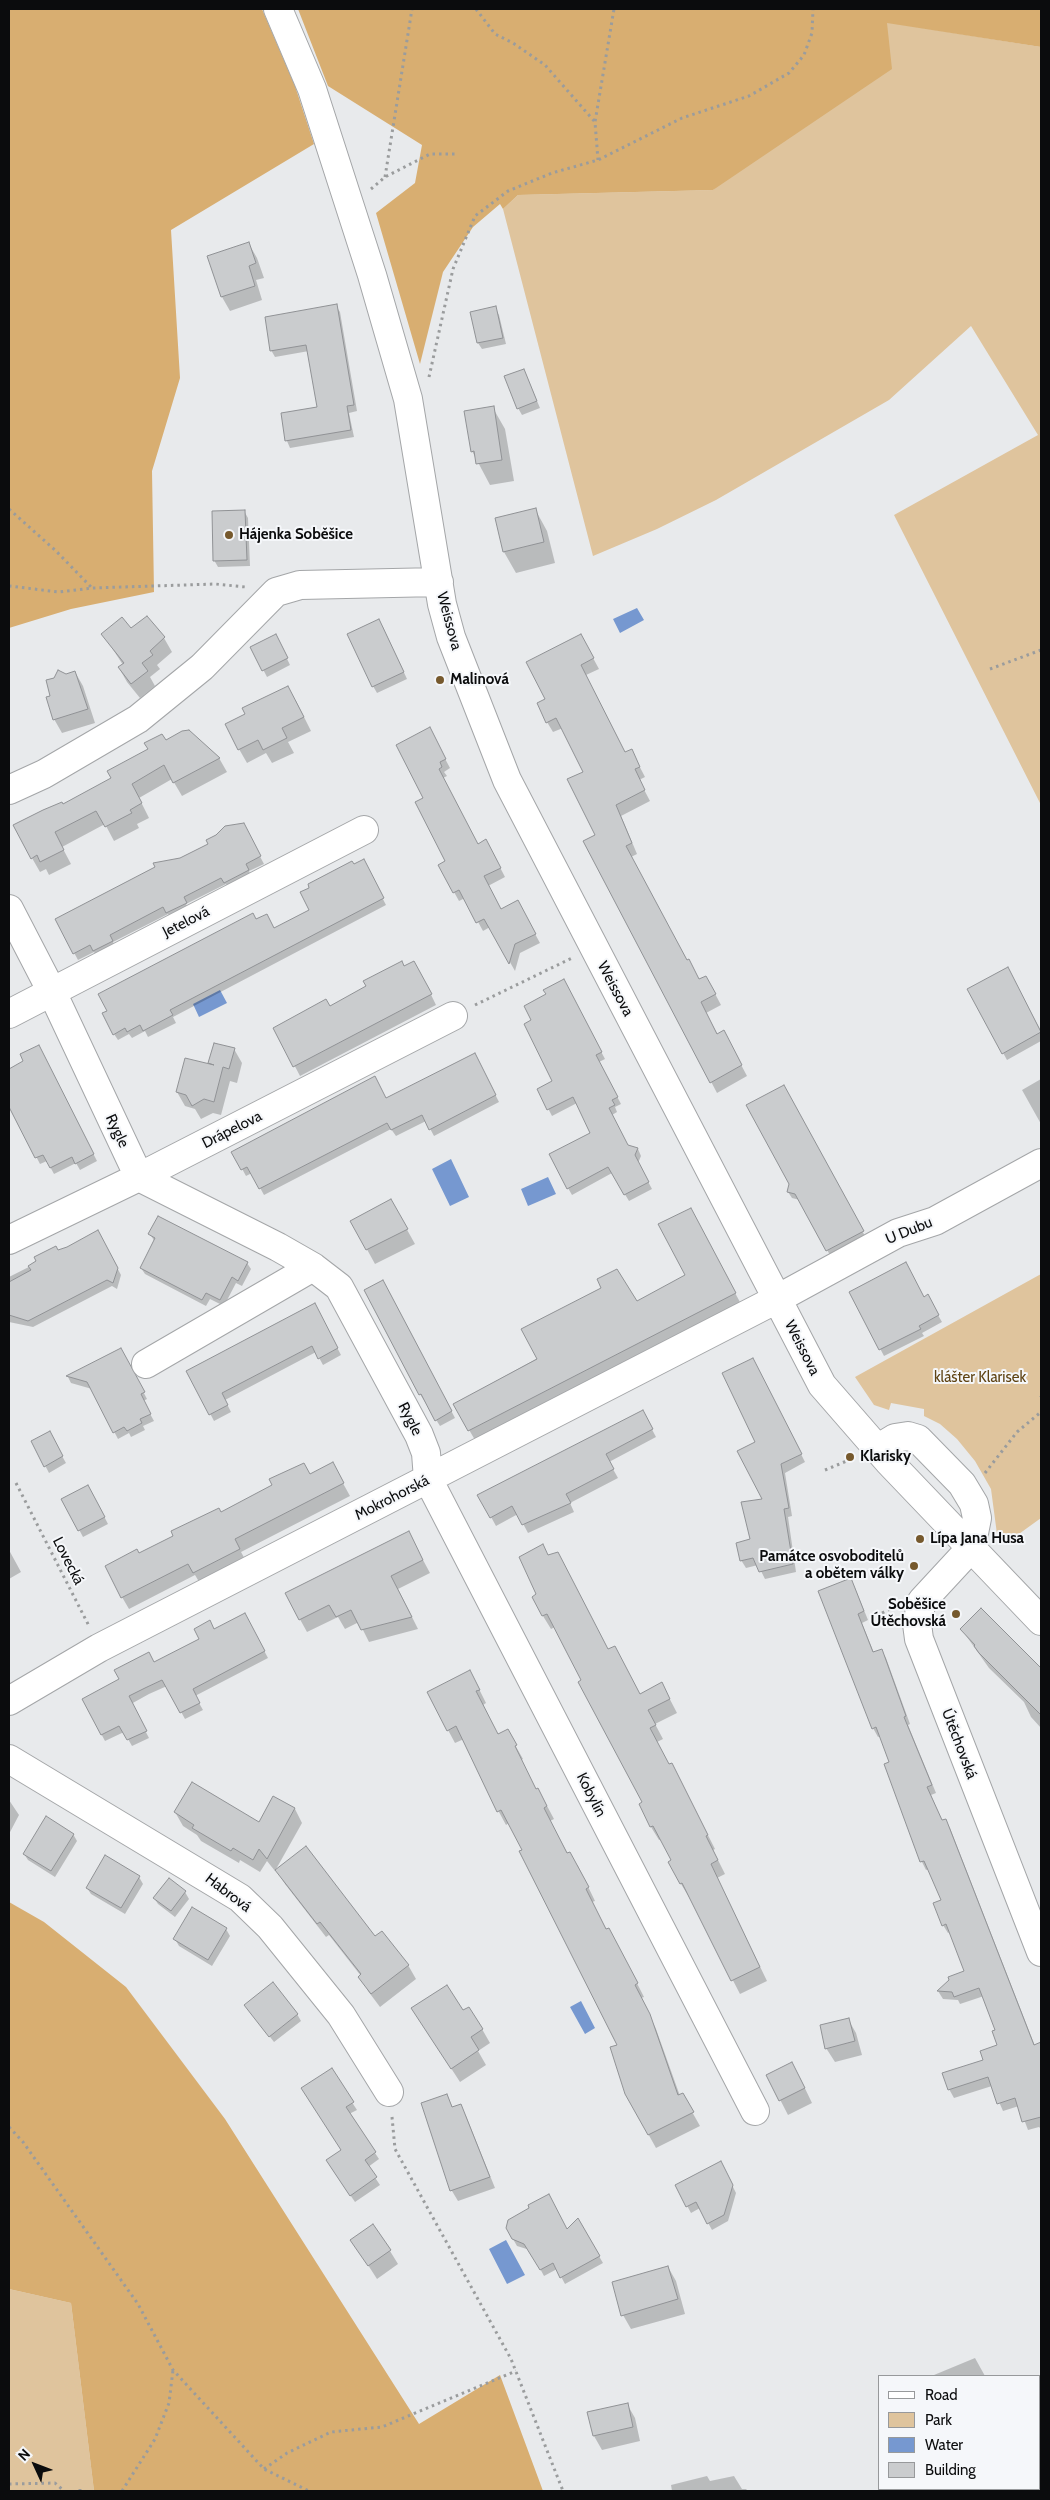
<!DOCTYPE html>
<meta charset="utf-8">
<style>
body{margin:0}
#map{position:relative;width:1050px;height:2500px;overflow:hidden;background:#e8eaec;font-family:Cabin,sans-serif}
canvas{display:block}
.frame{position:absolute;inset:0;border:10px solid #0b0c0d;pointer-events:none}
.legend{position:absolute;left:878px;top:2375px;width:162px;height:115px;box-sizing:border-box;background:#f5f7fa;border:1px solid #97999b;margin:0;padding:6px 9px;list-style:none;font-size:15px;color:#0b0c0d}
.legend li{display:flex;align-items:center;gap:10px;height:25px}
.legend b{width:25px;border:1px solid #97999b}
.north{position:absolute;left:10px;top:2440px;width:50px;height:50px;-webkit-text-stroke:4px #f5f7fa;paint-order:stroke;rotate:313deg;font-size:14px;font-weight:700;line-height:20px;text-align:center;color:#0b0c0d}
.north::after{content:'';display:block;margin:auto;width:18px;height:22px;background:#0b0c0d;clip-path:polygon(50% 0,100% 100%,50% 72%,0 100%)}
</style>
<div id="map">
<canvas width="1050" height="2500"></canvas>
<div class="frame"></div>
<ul class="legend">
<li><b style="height:6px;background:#fff"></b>Road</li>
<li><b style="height:14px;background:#dfc49d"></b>Park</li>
<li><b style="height:14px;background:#7698d0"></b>Water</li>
<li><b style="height:14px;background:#caccce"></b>Building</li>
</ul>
<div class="north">N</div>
</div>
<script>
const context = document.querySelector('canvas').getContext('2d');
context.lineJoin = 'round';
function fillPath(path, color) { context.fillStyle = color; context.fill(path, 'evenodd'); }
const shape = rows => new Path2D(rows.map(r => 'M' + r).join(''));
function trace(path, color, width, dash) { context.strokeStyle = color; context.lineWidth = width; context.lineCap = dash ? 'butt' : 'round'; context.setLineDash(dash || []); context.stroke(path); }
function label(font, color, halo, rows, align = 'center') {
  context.font = font + ' Cabin,sans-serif'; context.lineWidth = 4; context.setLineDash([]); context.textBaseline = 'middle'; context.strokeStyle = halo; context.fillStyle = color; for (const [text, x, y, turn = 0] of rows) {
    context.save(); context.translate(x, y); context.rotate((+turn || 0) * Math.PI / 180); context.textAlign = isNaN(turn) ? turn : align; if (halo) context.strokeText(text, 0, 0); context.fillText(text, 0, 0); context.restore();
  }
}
const green = shape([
 [886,22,1041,47,1041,805,894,515,1038,435,971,326,889,400,716,500,657,529,593,556,503,209,518,195,713,190],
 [1041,1274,1041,1518,1005,1544,997,1534,991,1489,975,1461,957,1439,940,1424,924,1416,924,1409,891,1403,889,1410,874,1405,855,1377],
 [9,2289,71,2303,94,2491,9,2491]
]);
const forest = shape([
 [9,9,262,9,295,86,314,144,171,230,180,378,152,471,154,592,71,609,9,628],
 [298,9,1041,9,1041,47,887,23,892,69,713,190,518,195,503,209,500,204,473,227,443,272,420,364,376,213,415,183,422,145,328,86],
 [9,1902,44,1922,126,1987,225,2119,419,2424,500,2375,543,2491,94,2491,71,2303,9,2289]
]);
const water = shape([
 [637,608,644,620,620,633,613,619],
 [220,990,227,1003,199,1017,193,1004],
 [451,1159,469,1197,450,1206,432,1169],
 [548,1177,556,1194,528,1206,521,1189],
 [581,2001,595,2028,585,2034,570,2007],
 [506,2240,525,2275,507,2284,489,2249]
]);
const shadow = shape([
 [249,244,257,258,264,278,256,280,262,300,230,311,222,297],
 [336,306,340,312,357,411,349,413,354,437,290,448,287,441,282,414,318,408,309,351,275,357,271,350],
 [495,308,499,315,506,344,482,349,478,343,472,313],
 [524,370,540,408,522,415,518,408],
 [493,408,505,429,514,481,490,485,472,451],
 [535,509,547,531,555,563,516,573,504,552],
 [244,511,248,518,250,566,218,567,214,560],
 [383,627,407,679,377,693,373,686],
 [131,630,164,638,172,652,157,665,160,669,150,677,155,686,140,698,127,682,119,668,123,665,103,634],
 [279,642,290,665,267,677,252,648],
 [586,645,599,669,586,675,625,754,631,750,645,777,639,780,650,801,621,816,637,854,631,857,687,961,699,980,712,988,721,1005,706,1013,718,1035,729,1042,747,1076,717,1093,585,841,597,836,585,772,563,728,553,732,547,722,547,699],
 [75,672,83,686,95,723,62,733,54,719,52,696,66,675],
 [296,701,311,731,288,742,294,753,272,763,266,753,247,763,239,749],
 [189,732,219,758,227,772,182,796,172,779,139,798,149,818,137,824,139,828,114,841,105,824,62,847,71,864,49,875,46,869,40,872,32,858,62,805,112,779,165,741],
 [434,738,450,768,444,772,447,776,443,778,478,845,491,850,505,877,488,886,501,910,522,910,540,943,520,953,515,971,490,927,483,931,465,898,459,901,454,892,447,862,425,799],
 [247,832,264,864,249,871,252,877,229,889,226,884,186,904,189,910,171,919,168,914,113,942,116,948,97,957,94,952,78,960,56,919,210,844],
 [353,866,367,868,386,905,173,1017,176,1023,148,1037,145,1031,132,1038,129,1034,118,1040,114,1034,256,921,274,930,311,911,311,888],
 [404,968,420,972,436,1005,300,1076,275,1028,330,1007],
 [1007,968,1041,1031,1041,1041,1007,1060,968,989],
 [567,987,605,1059,599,1062,621,1104,615,1107,617,1112,612,1115,627,1146,638,1149,641,1156,638,1163,652,1189,629,1201,612,1173,572,1195,568,1188,592,1133,577,1103,552,1116,538,1089,554,1081,533,1020],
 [234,1049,242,1063,237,1083,230,1081,221,1115,213,1113,201,1119,195,1109,185,1106,177,1092,211,1066,210,1063],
 [42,1053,97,1161,80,1170,76,1163,54,1174,47,1161,40,1164,9,1104,9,1070],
 [478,1061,499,1102,434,1136,426,1121,396,1136,391,1129,264,1195,252,1173,246,1176,233,1152,386,1100],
 [1041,1079,1041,1124,1022,1090],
 [784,1086,866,1238,831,1257,800,1200,792,1198,788,1192,791,1184],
 [391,1201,415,1244,375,1264,352,1222],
 [696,1220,741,1304,475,1440,454,1404,687,1276],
 [98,1232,121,1275,117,1289,112,1286,33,1327,9,1322,9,1277],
 [150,1234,247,1263,251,1269,242,1286,236,1283,224,1306,210,1299,206,1306,145,1274,141,1268,155,1242],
 [387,1288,455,1418,440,1426,420,1394],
 [851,1293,923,1298,927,1296,942,1322,922,1333,924,1336,884,1356],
 [318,1311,341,1355,323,1365,316,1352,225,1400,231,1412,214,1421,188,1371],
 [121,1349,147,1399,143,1401,154,1421,143,1426,145,1430,131,1437,129,1433,118,1439,92,1389,71,1383,68,1377],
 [757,1367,805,1462,785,1473,792,1516,788,1517,796,1572,765,1579,758,1565,746,1568,741,1560,751,1540,764,1500,757,1442],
 [647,1420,656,1437,609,1462,618,1478,570,1503,574,1512,528,1533,518,1514,496,1526,479,1495],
 [49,1433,66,1463,49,1473,33,1442],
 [310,1476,339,1476,350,1496,241,1552,246,1561,201,1585,195,1575,129,1609,122,1597,138,1555,220,1513],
 [92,1493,108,1524,83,1537,63,1499],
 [415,1545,430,1573,398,1589,418,1629,369,1642,359,1622,345,1629,338,1617,307,1632,286,1594],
 [9,1550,21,1572,9,1579],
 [548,1556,608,1651,640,1695,662,1684,677,1713,655,1724,663,1739,657,1742,669,1765,679,1778,715,1849,713,1850,725,1874,717,1878,767,1981,740,1994,690,1897,689,1897,681,1884,670,1862,673,1860,662,1839,659,1840,651,1827,640,1805,644,1803,555,1627,551,1629,543,1616,538,1595],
 [855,1588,868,1620,862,1623,874,1653,881,1650,886,1658,910,1724,908,1725,936,1793,931,1795,942,1821,945,1820,950,1828,1035,2046,1041,2044,1041,2129,1039,2127,1028,2130,1019,2106,1003,2111,992,2086,954,2098,949,2089,984,2061,999,2046,997,2031,984,1996,960,2004,958,2000,943,1999,938,1991,966,1972,950,1932,948,1933,943,1925,943,1900,929,1869,926,1870,922,1862,881,1736,878,1737,873,1728,820,1592],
 [981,1610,1041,1670,1041,1728,1031,1717,1024,1702,989,1668,962,1630],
 [245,1615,268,1658,195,1696,203,1710,185,1719,167,1686,149,1694,131,1704,149,1738,132,1746,124,1732,105,1741,83,1700],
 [477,1685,486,1703,483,1705,498,1735,507,1731,523,1759,521,1760,536,1790,538,1789,554,1819,550,1821,568,1854,578,1866,595,1901,592,1902,607,1931,616,1942,644,1997,641,1998,656,2029,680,2096,682,2094,700,2126,656,2148,626,2094,618,2045,524,1850,509,1823,506,1825,499,1812,464,1739,455,1743,448,1730],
 [274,1798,295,1809,302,1823,275,1871,267,1861,260,1872,240,1860,239,1863,201,1841,197,1835,183,1826,175,1812,259,1824],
 [9,1800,19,1815,9,1834],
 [73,1834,77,1841,55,1877,28,1860,24,1854],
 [276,1870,375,1938,408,1965,416,1979,380,2007,368,1991,361,1976,329,1935,326,1937,285,1884],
 [139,1877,143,1884,125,1914,91,1894,87,1888],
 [185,1892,189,1899,175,1917,158,1904,154,1898],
 [193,1909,226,1929,230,1936,212,1966,179,1946,175,1939],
 [250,2011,297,2014,301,2021,274,2042],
 [463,2012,482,2029,490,2043,478,2051,486,2065,460,2082,421,2022],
 [848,2019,856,2033,862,2055,835,2062,826,2048],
 [331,2070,357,2110,349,2114,379,2159,368,2167,380,2185,355,2202,331,2167,342,2151],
 [768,2076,800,2078,812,2103,788,2115],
 [447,2095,453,2108,460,2106,466,2116,495,2188,458,2201,452,2191,422,2104],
 [724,2169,736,2193,728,2221,712,2230,700,2208,691,2213,676,2185],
 [578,2220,603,2263,565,2284,557,2269,544,2276,530,2250,517,2246,513,2239,567,2230],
 [352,2240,390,2251,398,2264,377,2279],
 [668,2267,676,2281,685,2314,631,2329,623,2315],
 [975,2358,985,2376,934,2376,934,2375],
 [627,2404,635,2418,640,2441,602,2450,594,2436],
 [1039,2426,1041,2426,1041,2457,1039,2448],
 [707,2476,710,2481,734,2476,742,2489,746,2489,748,2491,672,2491,671,2485]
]);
const building = shape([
 [249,242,256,263,249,266,255,286,221,297,207,256,249,242],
 [337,304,354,405,347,406,351,430,285,441,281,413,317,407,306,345,270,351,265,317,337,304],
 [496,306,503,338,477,343,470,312,496,306],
 [524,369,537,401,517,409,504,376,524,369],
 [494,406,502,460,476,464,474,451,471,452,464,411,494,406],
 [536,508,544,542,503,552,495,518,536,508],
 [245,510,247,560,213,561,212,511,245,510],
 [147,616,165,637,150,651,153,655,142,663,148,671,131,684,118,667,124,663,101,634,122,617,131,628,147,616],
 [379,619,404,672,372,687,347,634,379,619],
 [276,634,288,658,262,671,250,647,276,634],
 [581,634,594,658,581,665,625,752,632,749,640,767,635,769,645,790,616,805,632,843,626,846,687,960,689,959,699,979,706,976,716,994,701,1002,717,1034,724,1030,742,1065,710,1083,583,841,595,835,567,779,583,772,556,718,546,723,537,703,545,699,526,662,581,634],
 [58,670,66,674,75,671,88,709,53,720,46,697,50,696,46,680,54,678,58,670],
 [288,686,304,717,282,728,287,738,263,750,258,740,238,750,225,724,245,714,242,708,288,686],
 [430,727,446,759,440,762,442,767,439,769,478,844,486,839,501,868,484,876,501,909,518,900,536,934,515,944,509,964,484,919,476,923,459,890,453,893,438,865,445,861,415,802,423,798,396,745,430,727],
 [189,730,220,758,173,783,164,765,132,784,142,803,130,810,132,813,105,827,96,811,55,832,64,850,40,862,37,855,31,859,13,825,43,810,62,802,63,804,111,778,107,771,148,749,144,743,162,734,166,740,182,731,189,730],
 [244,823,261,856,246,864,249,870,224,883,221,878,184,897,187,903,166,913,163,907,110,935,113,941,93,951,90,945,73,954,55,919,155,867,153,863,180,858,208,844,206,840,216,835,225,826,244,823],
 [364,859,384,898,170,1010,173,1015,143,1031,140,1025,127,1032,125,1028,113,1035,102,1013,107,1011,98,994,253,913,256,919,267,914,274,928,309,910,300,892,309,888,308,884,352,861,354,864,364,859],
 [402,961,404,966,414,961,432,994,293,1067,273,1028,326,999,330,1006,366,986,363,981,402,961],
 [1008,967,1041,1032,1002,1054,967,989,1008,967],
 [564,979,602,1052,596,1055,618,1097,612,1100,615,1105,609,1108,628,1145,638,1148,635,1155,649,1182,624,1195,608,1167,567,1189,549,1154,590,1133,573,1097,547,1110,537,1089,552,1081,524,1024,531,1020,524,1006,546,994,543,990,564,979],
 [214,1043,235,1048,229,1069,223,1067,214,1102,204,1099,192,1106,186,1095,176,1092,185,1058,214,1065,208,1063,214,1043],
 [39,1045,94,1154,75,1164,72,1157,50,1168,43,1155,35,1158,9,1107,9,1069,23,1061,20,1054,39,1045],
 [475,1053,496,1095,429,1130,422,1115,391,1130,387,1123,259,1189,247,1167,241,1170,231,1152,375,1076,386,1098,475,1053],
 [784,1085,864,1231,826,1251,795,1194,787,1192,789,1184,746,1105,784,1085],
 [391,1199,408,1229,366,1250,350,1221,391,1199],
 [691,1208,736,1293,468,1431,453,1404,537,1359,521,1329,601,1288,597,1279,617,1269,637,1301,685,1275,658,1224,691,1208],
 [158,1216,248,1262,238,1281,232,1277,220,1300,206,1293,202,1300,140,1268,155,1238,148,1234,158,1216],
 [98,1230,118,1268,113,1283,107,1280,28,1321,9,1315,9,1282,31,1270,28,1266,36,1261,34,1257,56,1246,58,1250,67,1247,98,1230],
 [906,1262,924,1297,928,1294,939,1315,919,1326,921,1329,879,1350,849,1292,906,1262],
 [383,1280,452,1411,435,1421,421,1394,419,1395,364,1290,383,1280],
 [315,1303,338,1348,318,1359,312,1346,222,1393,228,1405,209,1415,186,1371,315,1303],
 [121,1348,145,1392,141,1394,151,1414,140,1419,142,1423,127,1431,124,1427,113,1433,87,1382,66,1376,121,1348],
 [753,1358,802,1454,781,1464,789,1508,784,1509,793,1564,759,1572,753,1558,740,1561,736,1543,750,1539,741,1502,762,1499,737,1451,755,1442,722,1373,753,1358],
 [643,1410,653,1429,606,1454,614,1469,566,1494,571,1503,522,1525,512,1506,490,1518,477,1495,643,1410],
 [50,1431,63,1456,44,1467,31,1441,50,1431],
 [333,1462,344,1483,235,1539,240,1549,193,1573,188,1564,121,1598,105,1566,137,1549,139,1553,173,1536,171,1531,219,1508,221,1512,272,1485,269,1479,304,1463,310,1474,333,1462],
 [88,1485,105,1517,78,1531,61,1499,88,1485],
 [409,1531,423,1560,391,1576,412,1617,361,1630,351,1610,336,1617,329,1605,299,1620,285,1593,409,1531],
 [543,1544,548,1555,558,1552,608,1649,615,1646,640,1694,662,1682,670,1699,648,1710,656,1725,650,1728,669,1764,672,1763,708,1835,706,1836,718,1860,711,1864,760,1967,731,1981,682,1883,680,1884,668,1862,671,1860,653,1826,650,1827,639,1804,642,1802,578,1682,581,1680,566,1651,547,1614,542,1616,532,1597,536,1594,519,1557,543,1544],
 [851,1578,864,1611,858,1614,873,1652,882,1649,906,1716,904,1717,932,1785,927,1787,942,1820,946,1819,1034,2045,1041,2042,1041,2117,1022,2122,1015,2098,997,2104,988,2077,948,2090,942,2073,983,2060,980,2051,997,2045,992,2031,995,2030,979,1988,954,1997,952,1992,937,1991,949,1980,948,1977,964,1971,946,1924,942,1926,933,1903,941,1900,924,1861,920,1862,884,1764,889,1762,876,1727,872,1729,818,1591,851,1578],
 [981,1608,1041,1668,1041,1715,979,1653,974,1646,975,1645,960,1629,981,1608],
 [245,1613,265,1651,193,1689,200,1703,180,1713,162,1680,145,1688,129,1696,147,1731,127,1740,119,1726,101,1735,82,1699,119,1679,114,1670,149,1652,154,1662,199,1639,194,1629,210,1620,214,1629,245,1613],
 [470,1670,480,1690,476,1691,498,1734,508,1729,517,1745,515,1746,536,1789,538,1788,547,1806,544,1808,567,1853,570,1852,589,1887,586,1889,606,1929,609,1928,638,1983,635,1985,650,2014,678,2095,683,2093,694,2112,648,2135,625,2094,610,2047,617,2045,519,1851,522,1850,501,1810,497,1812,456,1726,447,1731,427,1692,470,1670],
 [192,1782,259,1822,273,1796,295,1808,267,1859,259,1849,253,1860,233,1848,231,1851,192,1828,194,1825,174,1812,192,1782],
 [46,1816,74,1834,51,1871,23,1854,46,1816],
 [306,1846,375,1936,382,1931,409,1965,371,1994,358,1977,361,1974,320,1922,317,1924,275,1870,306,1846],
 [105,1855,140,1876,121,1908,86,1888,105,1855],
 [169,1878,186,1891,171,1911,153,1898,169,1878],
 [192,1907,227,1928,208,1960,173,1939,192,1907],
 [273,1982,298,2014,269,2037,244,2005,273,1982],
 [447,1985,463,2010,469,2007,483,2029,471,2037,479,2050,451,2069,411,2008,447,1985],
 [849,2018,855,2041,825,2049,820,2025,849,2018],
 [792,2062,805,2088,779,2101,766,2075,792,2062],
 [332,2068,354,2102,346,2107,376,2152,365,2160,377,2177,350,2196,326,2160,341,2150,301,2088,332,2068],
 [447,2094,452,2107,461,2104,490,2177,450,2191,421,2103,447,2094],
 [721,2161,733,2185,724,2215,707,2224,696,2202,686,2207,675,2185,721,2161],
 [549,2194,567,2229,578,2218,600,2256,560,2278,553,2263,540,2270,524,2244,512,2239,506,2228,508,2220,529,2208,528,2205,549,2194],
 [373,2224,391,2250,368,2266,350,2240,373,2224],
 [668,2266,678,2299,621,2316,612,2282,668,2266],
 [628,2403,633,2427,593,2436,587,2412,628,2403]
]);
const path = shape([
 [476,9,495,34,513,43,545,65,595,122],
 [598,160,595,122,614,9],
 [385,177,412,9],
 [371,189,385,177,430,154,456,154],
 [429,377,453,269,475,216,508,191,552,173,598,160,682,118,749,96,789,73,804,55,812,33,813,9],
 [9,509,56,551,92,588],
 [9,586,59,592,92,588,215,584,246,587],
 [990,669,1041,650],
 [475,1005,572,958],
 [1041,1397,1041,1396],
 [825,1470,849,1460],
 [985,1473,1017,1432,1041,1412],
 [16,1483,89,1626],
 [882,1613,894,1607],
 [392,2117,395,2149,511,2359,563,2491],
 [9,2127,23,2142,138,2304,173,2370,264,2469,309,2491],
 [264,2469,287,2453,331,2432,382,2427,516,2371],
 [9,2484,55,2483,64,2491],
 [80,2489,80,2491],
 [122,2491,155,2439,169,2403,173,2370]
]);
const minor = shape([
 [278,9,312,89,372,275,408,399,442,604,451,637,507,780,822,1385,889,1462,1041,1621],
 [9,790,44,774,138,719,202,667,276,592,300,585,439,582],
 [9,909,52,992,139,1177,278,1247,313,1267,339,1287,419,1435,426,1453,428,1479,755,2111],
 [9,1014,364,830],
 [9,1240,139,1177,453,1016],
 [146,1364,313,1267],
 [877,1449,895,1438,908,1436,918,1439,962,1484,974,1504,977,1518,971,1548,922,1601,917,1624,919,1639,1041,1952],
 [9,1701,99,1648,777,1299,898,1233,935,1221,1041,1163],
 [9,1759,240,1898,270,1927,341,2015,389,2092]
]);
const markers = [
 [229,535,5,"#76592d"],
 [440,680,5,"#76592d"],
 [850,1457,5,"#76592d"],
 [920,1539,5,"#76592d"],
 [914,1566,5,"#76592d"],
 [956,1614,5,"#76592d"]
];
const poiNames = [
 ["Hájenka Soběšice",239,535],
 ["Malinová",450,680],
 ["Klarisky",860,1457],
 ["Lípa Jana Husa",930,1539],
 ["Památce osvoboditelů",904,1557,"right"],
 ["a obětem války",904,1574,"right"],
 ["Soběšice",946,1605,"right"],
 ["Útěchovská",946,1622,"right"]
];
const streetNames = [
 ["Weissova",449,621,75],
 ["Jetelová",186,922,-27],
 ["Weissova",615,989,62],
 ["Drápelova",232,1130,-27],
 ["Rygle",117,1131,65],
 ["U Dubu",909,1231,-22],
 ["Weissova",802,1348,63],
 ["Rygle",410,1419,63],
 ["Mokrohorská",392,1498,-27],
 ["Lovecká",68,1561,63],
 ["Útěchovská",959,1744,69],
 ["Kobylín",591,1795,63],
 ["Habrová",228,1893,37]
];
const parkNames = [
 ["klášter Klarisek",980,1378]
];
fillPath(green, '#dfc49d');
fillPath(forest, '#d8ae71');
fillPath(water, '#7698d0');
fillPath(shadow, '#0003');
fillPath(building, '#caccce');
trace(building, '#909295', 1);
trace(minor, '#a4a6a8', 30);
trace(path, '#9a9c9d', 3, [2.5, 4]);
trace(minor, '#fff', 28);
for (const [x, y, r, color] of markers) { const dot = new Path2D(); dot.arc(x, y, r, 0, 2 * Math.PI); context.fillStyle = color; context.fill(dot); trace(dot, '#f5f7fa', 2); }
label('bold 15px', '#0b0c0d', '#f5f7fa', poiNames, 'left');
label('15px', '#0b0c0d', '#f5f7fa', streetNames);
label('15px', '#5f4313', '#f5f7fa', parkNames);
</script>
